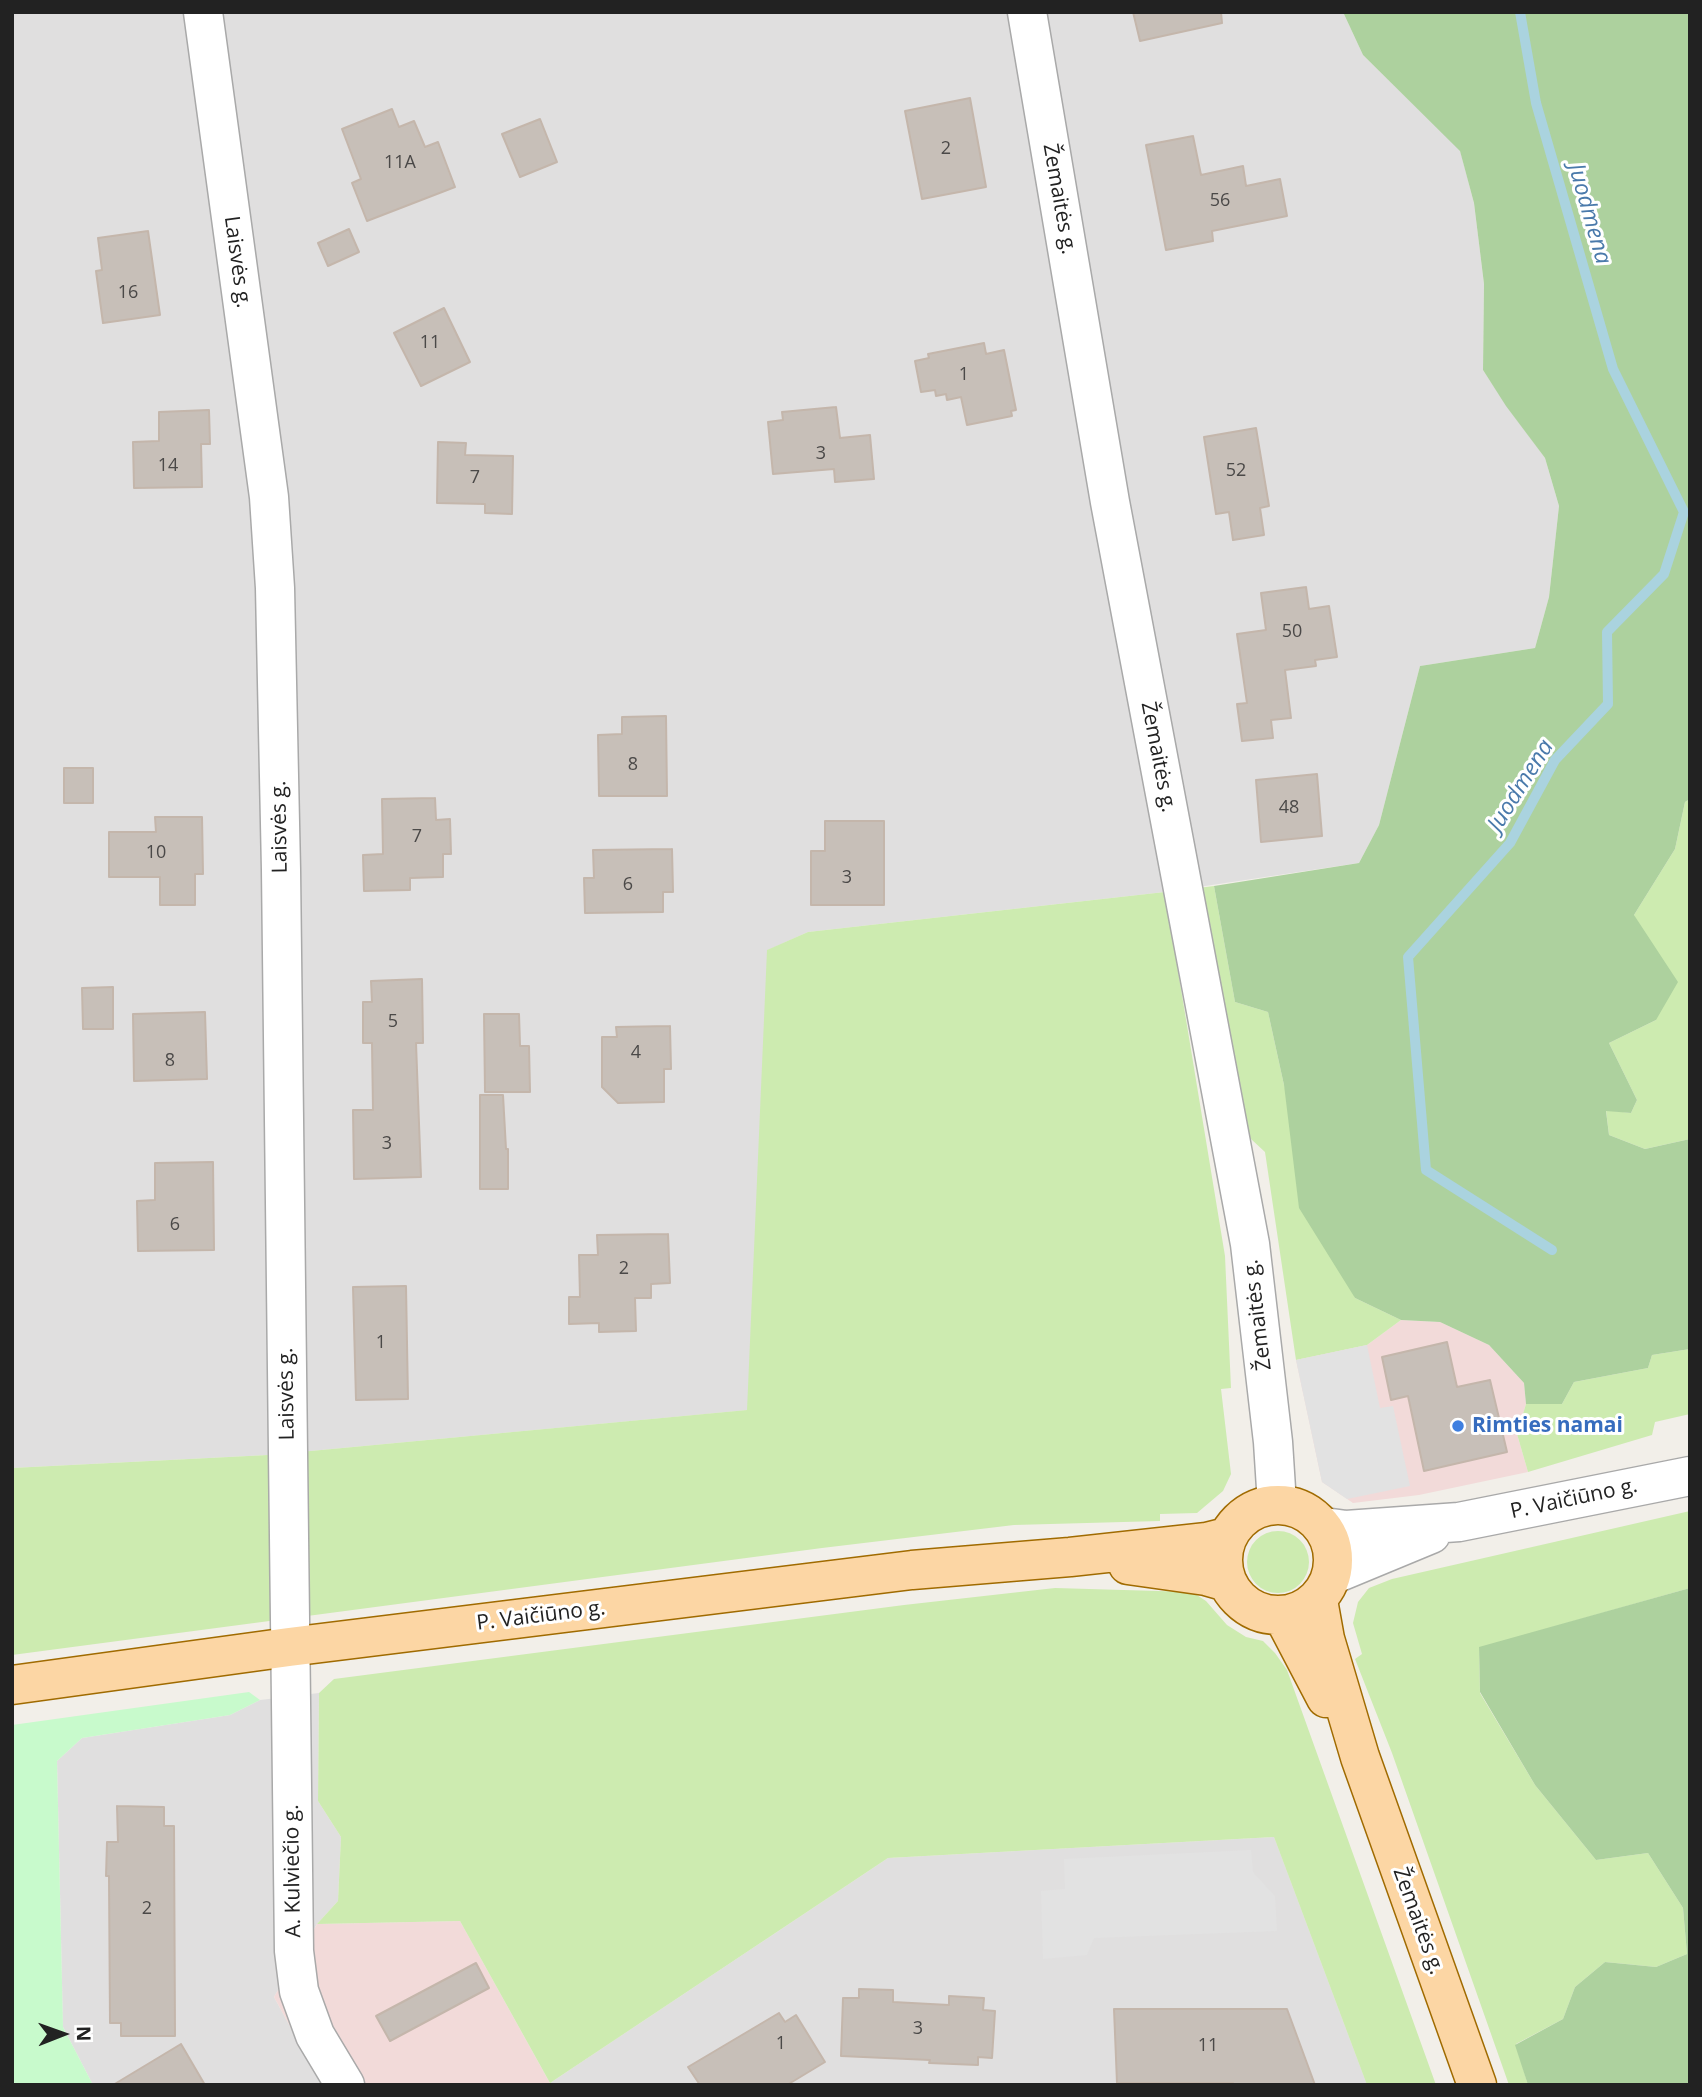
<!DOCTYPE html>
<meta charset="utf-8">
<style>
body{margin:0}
#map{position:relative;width:1702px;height:2097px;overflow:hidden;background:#f2efe9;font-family:"Open Sans",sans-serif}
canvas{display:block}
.frame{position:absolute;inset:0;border:14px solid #222;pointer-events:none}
.north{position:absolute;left:28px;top:1999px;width:70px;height:70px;-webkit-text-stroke:5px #fff;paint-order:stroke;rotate:89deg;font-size:19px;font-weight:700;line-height:28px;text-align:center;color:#222}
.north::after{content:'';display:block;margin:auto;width:24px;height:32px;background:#222;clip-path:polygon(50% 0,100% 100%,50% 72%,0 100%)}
</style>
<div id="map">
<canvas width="1702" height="2097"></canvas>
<div class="frame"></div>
<div class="north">N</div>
</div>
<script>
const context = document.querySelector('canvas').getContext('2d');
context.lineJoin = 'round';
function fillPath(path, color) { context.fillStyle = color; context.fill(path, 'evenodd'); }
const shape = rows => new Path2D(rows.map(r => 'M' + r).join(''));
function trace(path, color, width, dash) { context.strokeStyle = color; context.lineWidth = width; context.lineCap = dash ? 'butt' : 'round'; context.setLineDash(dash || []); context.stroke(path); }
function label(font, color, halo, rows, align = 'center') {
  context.font = font + ' "Open Sans",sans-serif'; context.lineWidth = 6; context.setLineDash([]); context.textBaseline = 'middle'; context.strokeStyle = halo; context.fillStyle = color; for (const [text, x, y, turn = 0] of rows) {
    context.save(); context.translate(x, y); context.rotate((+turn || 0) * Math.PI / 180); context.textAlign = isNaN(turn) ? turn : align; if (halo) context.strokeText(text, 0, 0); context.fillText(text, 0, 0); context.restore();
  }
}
const residential = shape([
 [12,12,1343,12,1363,55,1460,150,1474,203,1484,284,1483,370,1507,406,1545,458,1559,506,1549,597,1535,648,1420,666,1379,825,1359,863,1165,892,808,932,768,950,748,1410,268,1455,12,1468],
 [319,1693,318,1801,341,1837,338,1901,317,1924,274,1997,322,2085,93,2085,63,2027,57,1761,82,1738,230,1715,260,1700],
 [1274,1837,1367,2085,551,2085,550,2083,888,1858]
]);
const commercial = shape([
 [1401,1320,1440,1322,1489,1345,1524,1383,1526,1404,1517,1434,1528,1472,1419,1495,1353,1503,1322,1482,1296,1360,1367,1345],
 [460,1921,551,2085,322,2085,274,1997,317,1924]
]);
const grass = shape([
 [1690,799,1690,1139,1645,1149,1609,1135,1606,1110,1631,1113,1637,1100,1609,1043,1656,1020,1634,915,1675,849,1685,802],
 [1214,886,1235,1002,1268,1012,1284,1085,1355,1298,1401,1320,1367,1345,1296,1360,1265,1152,1238,1127,1198,888],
 [1165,892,1225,1256,1231,1388,1221,1389,1231,1474,1223,1491,1197,1513,1160,1514,1160,1521,1014,1525,822,1548,12,1655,12,1468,268,1455,747,1410,767,950,808,932],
 [1690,1349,1690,1414,1655,1422,1652,1435,1528,1472,1517,1434,1526,1404,1562,1404,1574,1382,1648,1368,1652,1355],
 [1690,1511,1690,1588,1479,1648,1480,1693,1535,1785,1596,1860,1648,1853,1683,1908,1687,1954,1656,1967,1605,1962,1575,1987,1563,2019,1516,2044,1528,2085,1509,2085,1392,1753,1355,1659,1362,1654,1353,1623,1358,1602,1369,1588,1392,1579],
 '1247 1562a31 31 0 1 1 62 0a31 31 0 1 1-62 0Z',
 [1055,1588,1192,1592,1206,1601,1227,1625,1246,1637,1263,1641,1275,1653,1287,1670,1436,2085,1367,2085,1274,1837,888,1858,550,2083,460,1921,317,1924,338,1901,341,1837,318,1801,319,1693,334,1679,904,1605]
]);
const forest = shape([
 [1343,12,1690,12,1690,799,1685,802,1675,849,1634,915,1678,982,1656,1020,1609,1043,1637,1100,1631,1113,1606,1111,1609,1135,1645,1149,1690,1139,1690,1349,1652,1355,1648,1368,1574,1382,1562,1404,1526,1404,1524,1383,1489,1345,1440,1322,1401,1320,1355,1298,1299,1208,1284,1085,1268,1012,1235,1002,1214,886,1359,863,1379,825,1420,666,1535,648,1549,597,1559,506,1545,458,1506,406,1483,370,1484,284,1474,203,1460,151,1363,55],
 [1690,1588,1690,2085,1528,2085,1515,2045,1563,2019,1575,1987,1605,1962,1656,1967,1687,1954,1683,1908,1648,1853,1596,1860,1535,1785,1480,1692,1479,1647]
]);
const park = shape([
 [249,1692,260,1700,230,1715,82,1738,57,1761,63,2027,93,2085,12,2085,12,1725]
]);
const parking = shape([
 [1367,1345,1380,1408,1393,1406,1410,1486,1347,1499,1322,1482,1296,1360],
 [1251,1850,1253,1872,1275,1896,1277,1931,1094,1938,1087,1955,1043,1959,1041,1891,1065,1889,1064,1859]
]);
const stream = shape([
 [1520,12,1536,103,1613,369,1684,512,1664,574,1607,632,1608,704,1555,760,1510,843,1408,957,1426,1170,1552,1250]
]);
const building = shape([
 [1133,12,1221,12,1222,23,1140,41,1133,12],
 [970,98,986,187,922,199,905,111,970,98],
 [392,109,399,127,414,121,425,147,438,142,455,187,367,221,352,183,361,179,342,129,392,109],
 [540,119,557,162,520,177,502,134,540,119],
 [1193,136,1201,175,1243,166,1246,186,1280,179,1287,216,1212,231,1213,241,1166,250,1146,145,1193,136],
 [349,229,359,252,328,266,318,243,349,229],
 [148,231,160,315,103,323,96,271,102,270,98,238,148,231],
 [444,308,470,362,421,386,394,333,444,308],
 [984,343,986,354,1004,350,1016,410,1011,411,1012,416,967,425,961,397,947,400,946,394,936,396,935,390,921,392,915,361,929,358,928,354,984,343],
 [836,407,840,438,870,435,874,479,835,482,834,469,773,474,768,422,783,420,782,412,836,407],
 [209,410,210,444,201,444,202,487,134,488,133,442,159,441,159,412,209,410],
 [1256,428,1269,506,1260,508,1264,535,1233,540,1229,512,1216,514,1204,437,1256,428],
 [438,442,466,443,465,455,513,456,512,514,485,513,485,504,437,503,438,442],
 [1306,587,1309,609,1329,606,1337,657,1315,660,1316,666,1285,670,1291,718,1271,720,1273,738,1242,741,1237,704,1247,703,1237,634,1266,630,1261,593,1306,587],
 [666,716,667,796,599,796,598,735,622,734,622,717,666,716],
 [64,768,93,768,93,803,64,803,64,768],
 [1317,774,1322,836,1261,842,1256,780,1317,774],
 [435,798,436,820,450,819,451,854,443,854,443,877,410,878,410,890,364,891,363,855,383,854,382,799,435,798],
 [155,817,202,817,203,874,195,874,195,905,160,905,160,877,109,877,109,832,156,832,155,817],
 [825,821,884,821,884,905,811,905,811,851,825,851,825,821],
 [672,849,673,892,663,892,663,912,585,913,584,878,594,878,593,850,672,849],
 [422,979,423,1043,416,1043,421,1177,354,1179,353,1110,373,1110,372,1043,363,1043,363,1002,372,1002,371,981,422,979],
 [113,987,113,1029,83,1029,82,988,113,987],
 [205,1012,207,1079,134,1081,133,1014,205,1012],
 [484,1014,519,1014,520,1046,529,1046,530,1092,485,1092,484,1014],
 [670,1026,671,1069,664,1069,664,1102,618,1103,602,1087,602,1037,617,1037,616,1027,670,1026],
 [480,1095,503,1095,506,1149,508,1149,508,1189,480,1189,480,1095],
 [213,1162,214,1250,138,1251,137,1201,155,1200,155,1163,213,1162],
 [668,1234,670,1283,651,1284,651,1298,635,1298,636,1331,599,1332,599,1323,569,1324,569,1297,580,1297,579,1255,598,1255,597,1235,668,1234],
 [406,1286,408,1399,356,1400,353,1287,406,1286],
 [1447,1342,1457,1387,1490,1380,1507,1452,1424,1471,1408,1396,1391,1400,1382,1357,1447,1342],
 [117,1806,164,1807,164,1826,174,1826,175,2036,121,2036,121,2023,110,2023,109,1876,106,1876,107,1842,118,1842,117,1806],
 [476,1963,489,1988,390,2041,376,2016,476,1963],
 [859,1989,893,1990,893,2002,949,2005,949,1996,984,1998,983,2010,995,2011,992,2058,978,2057,978,2065,929,2063,930,2060,841,2056,843,1998,859,1998,859,1989],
 [1114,2009,1287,2009,1315,2085,1234,2085,1233,2083,1117,2083,1114,2009],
 [779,2013,785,2022,796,2015,825,2062,787,2085,700,2085,688,2067,779,2013],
 [181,2044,205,2085,113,2085,181,2044]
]);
const minor = shape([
 [203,12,269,497,275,588,281,870,294,1951,299,1991,315,2035,345,2085],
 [1027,12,1110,502,1250,1244,1273,1442,1277,1504],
 [1324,1527,1346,1530,1459,1522,1690,1476],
 [1332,1575,1431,1534]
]);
const major = shape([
 '1223 1560a55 55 0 1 1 110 0a55 55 0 1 1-110 0Z',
 [1128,1565,1206,1576,1227,1582],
 [1318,1600,1325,1639,1360,1757,1477,2085],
 [1283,1616,1326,1698],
 [12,1685,289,1647,912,1570,1070,1557,1207,1542,1227,1537]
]);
const markers = [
 [1458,1426,7,"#3f7fe0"]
];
const numberNames = [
 ["2",946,149],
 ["11A",400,163],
 ["56",1220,201],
 ["16",128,293],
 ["11",430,343],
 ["1",964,375],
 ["3",821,454],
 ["14",168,466],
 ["52",1236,471],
 ["7",475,478],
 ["50",1292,632],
 ["8",633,765],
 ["48",1289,808],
 ["7",417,837],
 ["10",156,853],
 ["3",847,878],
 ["6",628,885],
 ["5",393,1022],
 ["4",636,1053],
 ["8",170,1061],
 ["3",387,1144],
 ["6",175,1225],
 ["2",624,1269],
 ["1",381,1343],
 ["2",147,1909],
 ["3",918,2029],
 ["1",781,2044],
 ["11",1208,2046]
];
const streetNames = [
 ["Žemaitės g.",1059,199,80],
 ["Laisvės g.",237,262,82],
 ["Žemaitės g.",1158,757,79],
 ["Laisvės g.",280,827,-91],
 ["Žemaitės g.",1258,1315,-97],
 ["Laisvės g.",287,1394,-91],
 ["P. Vaičiūno g.",1574,1499,-12],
 ["P. Vaičiūno g.",541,1616,-7],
 ["A. Kulviečio g.",293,1871,-91],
 ["Žemaitės g.",1418,1921,70]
];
const shopNames = [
 ["Rimties namai",1472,1426]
];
const waterNames = [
 ["Juodmena",1589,214,74],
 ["Juodmena",1521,786,-58]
];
fillPath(residential, '#e0dfdf');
fillPath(commercial, '#f2dad9');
fillPath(grass, '#cdebb0');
fillPath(forest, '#add19e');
fillPath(park, '#c8facc');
fillPath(parking, '#e2e2e2');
trace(stream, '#aad3df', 10);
fillPath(building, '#c7bfb8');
trace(building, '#c4b6ab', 2);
trace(minor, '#a9a9a9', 41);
trace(major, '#a06b00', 41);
trace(minor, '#fff', 38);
trace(major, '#fcd6a4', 38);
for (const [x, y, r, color] of markers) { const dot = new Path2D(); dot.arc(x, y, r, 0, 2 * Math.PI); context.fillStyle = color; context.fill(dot); trace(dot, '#fff', 2.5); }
label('18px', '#4b4948', null, numberNames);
label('21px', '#222', '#fff', streetNames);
label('bold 21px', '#366cbe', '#fff', shopNames, 'left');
label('italic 23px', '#4a7aab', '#fff', waterNames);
</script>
